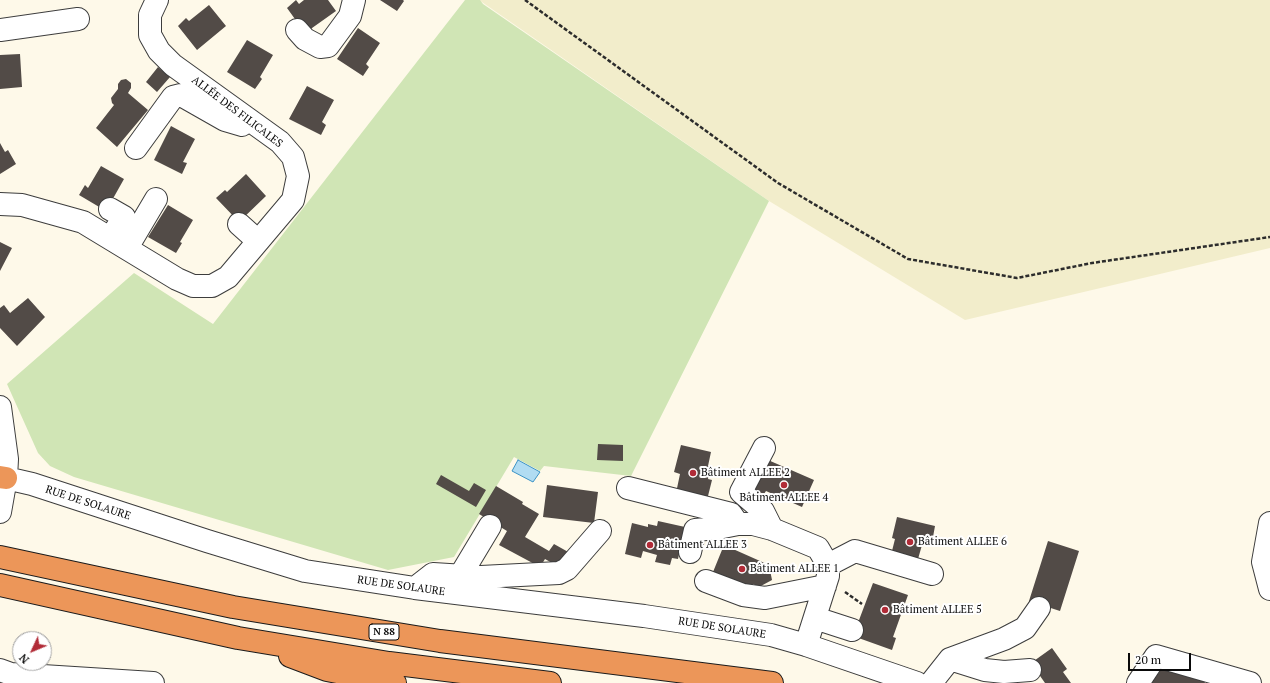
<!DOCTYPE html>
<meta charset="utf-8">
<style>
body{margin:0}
#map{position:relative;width:1270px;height:683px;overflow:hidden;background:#fef9e9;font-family:"PT Serif",serif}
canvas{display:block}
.north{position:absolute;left:12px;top:631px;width:40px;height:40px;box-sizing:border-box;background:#fff;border:1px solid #9d9d9d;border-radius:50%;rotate:226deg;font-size:11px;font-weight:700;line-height:16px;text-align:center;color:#0a0a0a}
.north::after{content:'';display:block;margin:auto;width:14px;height:18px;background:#b12b37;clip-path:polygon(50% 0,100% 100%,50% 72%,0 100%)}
.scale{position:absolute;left:1128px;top:653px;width:63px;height:18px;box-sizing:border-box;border:2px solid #0a0a0a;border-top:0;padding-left:5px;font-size:12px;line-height:14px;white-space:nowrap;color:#0a0a0a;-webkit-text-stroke:3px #fff;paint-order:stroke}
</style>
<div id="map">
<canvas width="1270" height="683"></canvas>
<div class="north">N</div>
<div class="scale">20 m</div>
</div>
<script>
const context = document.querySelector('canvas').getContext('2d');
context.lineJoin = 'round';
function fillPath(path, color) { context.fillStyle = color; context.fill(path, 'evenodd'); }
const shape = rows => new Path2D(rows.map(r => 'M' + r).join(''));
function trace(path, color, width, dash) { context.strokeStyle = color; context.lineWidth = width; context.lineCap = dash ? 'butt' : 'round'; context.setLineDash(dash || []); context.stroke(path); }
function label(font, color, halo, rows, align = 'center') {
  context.font = font + ' "PT Serif",serif'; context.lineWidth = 4; context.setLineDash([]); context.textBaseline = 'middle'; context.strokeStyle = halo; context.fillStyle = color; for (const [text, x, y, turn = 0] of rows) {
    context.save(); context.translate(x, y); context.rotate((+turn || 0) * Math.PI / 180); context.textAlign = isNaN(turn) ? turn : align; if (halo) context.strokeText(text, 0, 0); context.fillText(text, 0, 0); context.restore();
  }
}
const farmland = shape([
 [479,0,1270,0,1270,248,965,320,769,201]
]);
const green = shape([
 [465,0,480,0,483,4,769,201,631,476,544,466,540,471,514,457,454,557,388,570,74,477,50,466,38,453,7,384,134,273,213,324]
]);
const water = shape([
 [518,460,540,472,533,482,512,471,518,460]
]);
const building = shape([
 [296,0,299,4,304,0,328,0,336,11,305,33,287,8],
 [380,0,403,0,404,1,397,11],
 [209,5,226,26,197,50,178,26,186,18,189,21],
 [358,28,380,43,366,64,369,67,363,76,337,59],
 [247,40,273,55,260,77,262,79,255,89,227,72],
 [20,54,22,87,0,89,0,55],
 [158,67,170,77,157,92,146,82],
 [126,79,131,83,131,88,128,93,148,110,117,147,96,128,114,105,112,103,111,98,118,89,118,84,121,80],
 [307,86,334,100,322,122,326,125,321,135,289,119],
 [171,126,195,139,183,162,187,163,182,174,154,160],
 [0,143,5,152,8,150,16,164,0,174],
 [101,166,124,179,106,211,79,195,85,185,88,188],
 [246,174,266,196,239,222,216,198,225,190,227,192],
 [168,205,193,220,180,242,182,243,176,253,148,237],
 [0,242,12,248,0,271],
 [28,298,45,317,17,346,0,328,0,308,4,305,10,313],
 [598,444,623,445,623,461,597,460],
 [681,445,711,452,708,466,711,466,708,479,712,480,707,500,676,493,680,474,674,472],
 [768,460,814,480,802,507,766,491,764,494,754,490],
 [441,475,469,491,474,483,486,490,476,507,436,484],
 [547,485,598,492,594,523,543,517],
 [496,486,523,502,522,504,539,514,525,537,549,551,554,544,570,553,561,568,545,559,540,567,499,545,507,531,479,514],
 [897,517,935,526,933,537,928,536,925,546,922,545,916,566,890,559,895,539,892,538],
 [658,521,685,527,681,542,675,541,674,548,680,550,678,559,672,558,670,565,655,562,657,555,643,551,641,558,625,554,632,523,648,527,648,524,657,526],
 [1048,541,1079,551,1060,611,1029,601],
 [724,545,769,565,772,580,759,587,753,584,750,589,713,572],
 [873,583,908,595,893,637,896,638,892,650,853,636],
 [1052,648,1067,669,1063,672,1071,683,1045,683,1031,663],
 [1163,667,1204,680,1205,683,1151,683]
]);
const path = shape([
 [525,0,778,183,908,259,1017,278,1092,263,1270,237],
 [845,592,862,604]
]);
const minor = shape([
 [0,30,78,19],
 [297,30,305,39,320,47,328,46,350,16,354,0],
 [136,148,173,97,181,95,225,120,242,125,246,122],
 [0,204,22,205,83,222,177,279,193,286,212,286,228,277,293,200,298,176,293,157,280,142,173,65,159,51,150,35,150,15,157,0],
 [110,209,124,217,110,238],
 [239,224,258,241],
 [127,248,156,199],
 [0,407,7,459,6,478,0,512],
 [764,448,741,492,763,511,772,529],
 [6,478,32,484,207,541,305,571,415,588,644,616,771,635,806,645,917,683],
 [628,488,731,514,738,524],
 [1270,523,1263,562,1270,589],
 [690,552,695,530,718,528,738,524,753,524,772,529,818,548,828,565,828,576,806,645],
 [828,565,855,551,932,574],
 [460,576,490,526],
 [706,581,743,595,765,598,825,586],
 [415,588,433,574,481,577,559,573,567,569,600,531],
 [815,618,852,630],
 [950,659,985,670,1004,672,1030,670],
 [0,670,11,674,153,683],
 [931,683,950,659,1004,639,1025,628,1039,608],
 [1138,683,1156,656,1250,683]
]);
const highway = shape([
 [0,477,6,478],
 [0,557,233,607,440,641,772,683],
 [0,585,238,638,389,663,550,683],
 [290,656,327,670,395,683]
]);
const markers = [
 [693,473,4,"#b12b37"],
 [784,485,4,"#b12b37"],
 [910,542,4,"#b12b37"],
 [650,545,4,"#b12b37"],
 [742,569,4,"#b12b37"],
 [885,610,4,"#b12b37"]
];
const shields = [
 [384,632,30]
];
const shieldNames = [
 ["N 88",384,632]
];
const streetNames = [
 ["ALLÉE DES FILICALES",237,112,37],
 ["RUE DE SOLAURE",88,503,18],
 ["RUE DE SOLAURE",401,586,8],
 ["RUE DE SOLAURE",722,628,9]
];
const poiNames = [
 ["Bâtiment ALLEE 2",701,473],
 ["Bâtiment ALLEE 4",784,498,"center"],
 ["Bâtiment ALLEE 6",918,542],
 ["Bâtiment ALLEE 3",658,545],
 ["Bâtiment ALLEE 1",750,569],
 ["Bâtiment ALLEE 5",893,610]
];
fillPath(farmland, '#f2edcb');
fillPath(green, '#d0e5b5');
fillPath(water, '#b1dcf2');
trace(water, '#3c93c5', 1);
fillPath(building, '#524b47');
trace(minor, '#3d3d3d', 24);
trace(highway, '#1b1b1b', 24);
trace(path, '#2c2c2c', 2.5, [4, 2]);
trace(minor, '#fff', 22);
trace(highway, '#ec9659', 22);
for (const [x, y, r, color] of markers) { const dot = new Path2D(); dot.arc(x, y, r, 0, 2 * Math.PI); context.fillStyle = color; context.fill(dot); trace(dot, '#fff', 1.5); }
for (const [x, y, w] of shields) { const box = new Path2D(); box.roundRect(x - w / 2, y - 8, w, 16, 3); context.fillStyle = '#fff'; context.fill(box); trace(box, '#0a0a0a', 1); }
label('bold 10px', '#0a0a0a', null, shieldNames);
label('11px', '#0a0a0a', '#fff', streetNames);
label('11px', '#0a0a0a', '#fff', poiNames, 'left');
</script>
